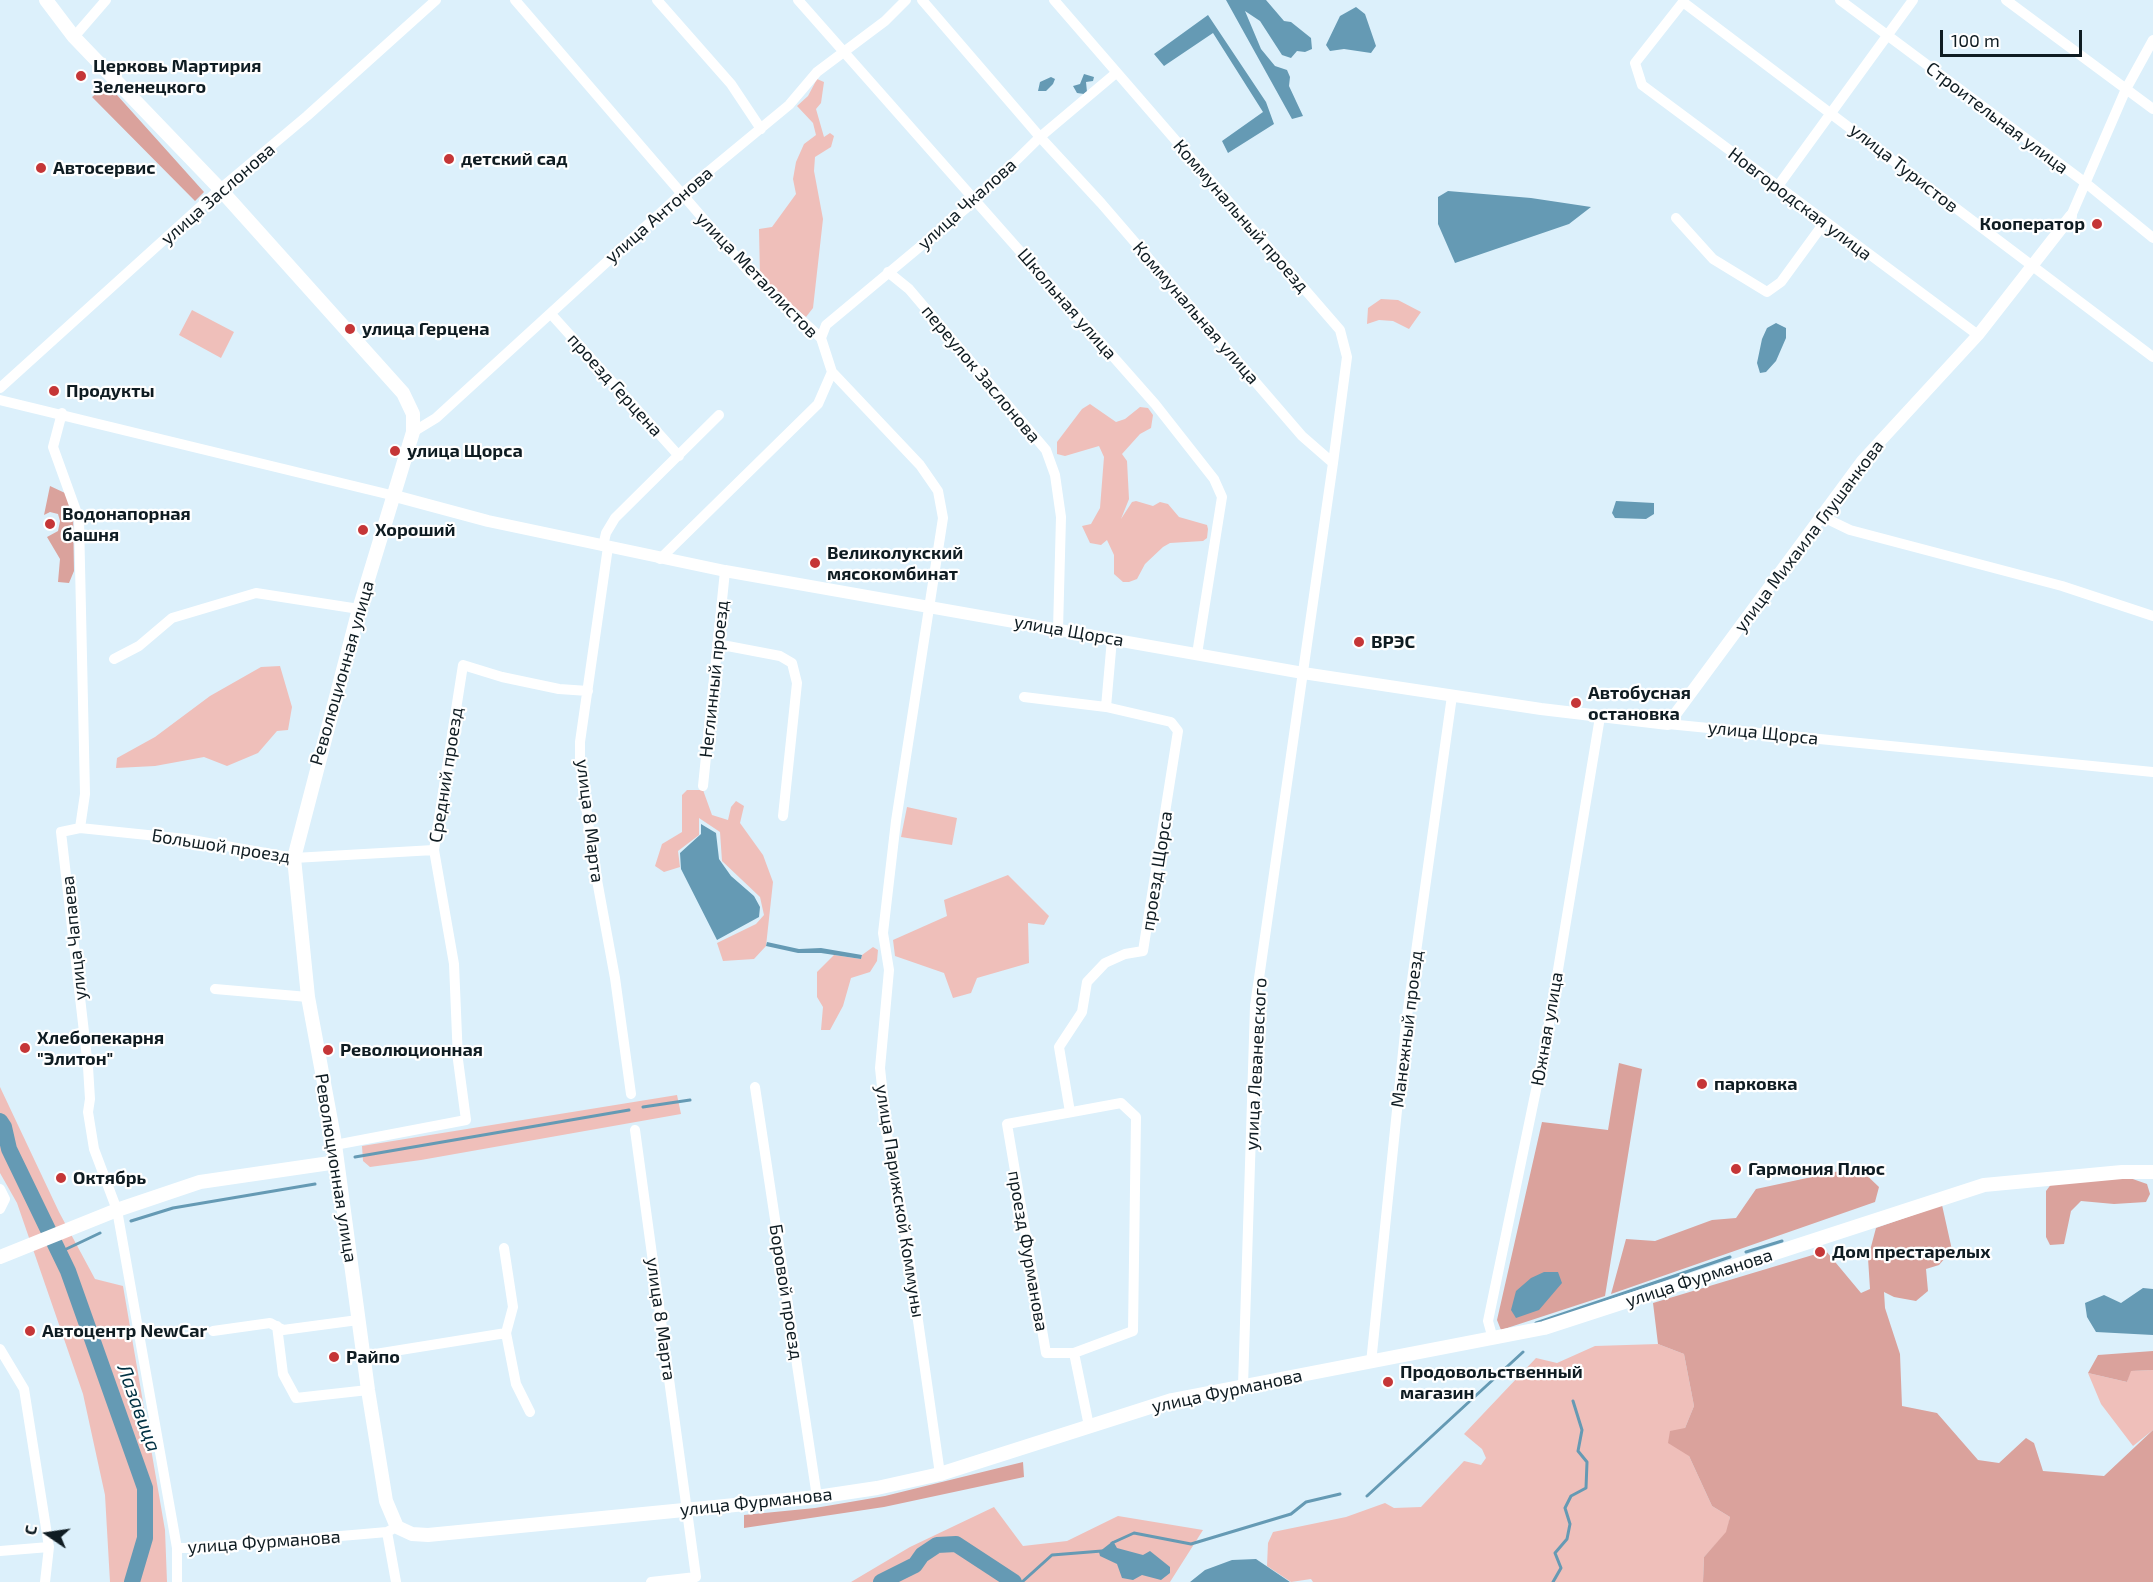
<!DOCTYPE html>
<meta charset="utf-8">
<style>
body{margin:0}
#map{position:relative;width:2153px;height:1582px;overflow:hidden;background:#dcf0fb;font-family:"Exo 2",sans-serif}
canvas{display:block}
.north{position:absolute;left:18px;top:1504px;width:60px;height:60px;-webkit-text-stroke:4px #fff;paint-order:stroke;rotate:283deg;font-size:16px;font-weight:700;line-height:24px;text-align:center;color:#0f1c22}
.north::after{content:'';display:block;margin:auto;width:21px;height:27px;background:#0f1c22;clip-path:polygon(50% 0,100% 100%,50% 72%,0 100%)}
.scale{position:absolute;left:1940px;top:30px;width:142px;height:27px;box-sizing:border-box;border:3px solid #0f1c22;border-top:0;padding-left:8px;font-size:18px;line-height:21px;white-space:nowrap;color:#0f1c22;-webkit-text-stroke:4px #fff;paint-order:stroke}
</style>
<div id="map">
<canvas width="2153" height="1582"></canvas>
<div class="north">С</div>
<div class="scale">100 m</div>
</div>
<script>
const context = document.querySelector('canvas').getContext('2d');
context.lineJoin = 'round';
function fillPath(path, color) { context.fillStyle = color; context.fill(path, 'evenodd'); }
const shape = rows => new Path2D(rows.map(r => 'M' + r).join(''));
function trace(path, color, width, dash) { context.strokeStyle = color; context.lineWidth = width; context.lineCap = dash ? 'butt' : 'round'; context.setLineDash(dash || []); context.stroke(path); }
function label(font, color, halo, rows, align = 'center') {
  context.font = font + ' "Exo 2",sans-serif'; context.lineWidth = 4.5; context.setLineDash([]); context.textBaseline = 'middle'; context.strokeStyle = halo; context.fillStyle = color; for (const [text, x, y, turn = 0] of rows) {
    context.save(); context.translate(x, y); context.rotate((+turn || 0) * Math.PI / 180); context.textAlign = isNaN(turn) ? turn : align; if (halo) context.strokeText(text, 0, 0); context.fillText(text, 0, 0); context.restore();
  }
}
const green = shape([
 [817,79,824,82,821,103,816,109,824,137,830,133,834,136,831,147,815,157,814,171,823,219,813,308,806,317,760,278,759,229,772,227,796,194,793,179,796,162,804,144,816,135,813,123,797,106,808,96],
 [1381,299,1398,300,1421,312,1409,329,1393,321,1379,320,1367,324,1368,308],
 [192,310,234,332,221,358,179,335],
 [1090,404,1116,422,1125,419,1140,407,1148,408,1153,415,1151,428,1140,434,1122,454,1127,461,1129,499,1121,519,1132,502,1136,501,1153,506,1160,502,1168,504,1179,517,1207,525,1208,529,1207,538,1203,541,1170,543,1163,547,1145,564,1137,579,1129,582,1123,582,1114,574,1114,555,1107,540,1101,545,1090,543,1082,526,1091,524,1100,508,1104,457,1099,446,1065,456,1057,454,1057,442,1082,409],
 [280,666,292,707,288,730,277,731,258,753,227,766,204,757,155,766,116,768,117,758,155,737,210,696,261,667],
 [687,790,703,790,712,815,728,820,731,807,736,801,744,806,740,823,763,855,773,882,766,946,754,959,723,961,717,943,756,924,764,915,760,897,722,861,720,832,699,818,699,835,678,851,680,867,664,872,655,866,662,844,682,832,682,795],
 [907,807,957,818,952,845,901,837],
 [1008,875,1049,916,1044,925,1028,923,1029,963,977,978,971,993,953,998,944,973,895,956,893,940,947,916,944,900],
 [873,947,878,950,877,961,870,972,851,978,843,1006,830,1030,821,1030,823,1007,817,997,817,972,834,955,861,959,862,955],
 [0,1087,59,1212,95,1279,123,1286,165,1530,167,1582,110,1582,105,1495,83,1394,17,1203,0,1173],
 [677,1095,681,1114,421,1160,370,1167,363,1161,362,1146],
 [1658,1344,1684,1354,1694,1406,1685,1428,1689,1456,1712,1506,1730,1517,1727,1532,1704,1557,1703,1582,1313,1582,1311,1579,1291,1582,1267,1566,1268,1543,1273,1532,1346,1517,1385,1503,1394,1508,1421,1507,1464,1461,1481,1465,1486,1458,1482,1449,1464,1434,1536,1358,1557,1363,1595,1346],
 [2153,1370,2153,1430,2133,1446,2101,1404,2088,1373,2127,1382,2130,1371],
 [994,1507,1023,1546,1067,1541,1118,1516,1203,1530,1170,1582,851,1582,910,1547]
]);
const forest = shape([
 [108,85,204,192,195,201,92,97],
 [50,486,65,493,73,514,74,571,69,583,58,582,60,559,47,537,58,531,60,521,58,514,50,512,44,515],
 [1619,1063,1642,1069,1605,1296,1501,1330,1497,1320,1542,1122,1608,1130],
 [1858,1167,1879,1187,1875,1202,1611,1294,1626,1239,1655,1241,1712,1220,1736,1218,1756,1189],
 [2127,1177,2147,1184,2150,1194,2146,1202,2114,1204,2081,1201,2071,1211,2064,1244,2050,1245,2046,1237,2046,1191,2052,1183],
 [1942,1205,1952,1250,1939,1265,1926,1269,1928,1291,1916,1301,1894,1297,1884,1292,1885,1308,1900,1354,1902,1406,1937,1413,1978,1460,1999,1463,2026,1438,2034,1443,2043,1471,2104,1476,2153,1430,2153,1582,1703,1582,1704,1557,1726,1532,1730,1517,1712,1506,1689,1456,1668,1443,1670,1431,1685,1428,1694,1406,1684,1354,1658,1344,1653,1303,1826,1251,1861,1293,1870,1289,1868,1258,1876,1228],
 [2153,1351,2153,1370,2131,1371,2127,1382,2088,1373,2098,1355],
 [1023,1462,1024,1477,884,1507,744,1528,744,1515,815,1508,885,1496]
]);
const water = shape([
 [1226,0,1266,0,1284,21,1291,22,1311,38,1312,49,1305,52,1297,51,1291,58,1282,55,1260,21,1245,11,1261,49,1275,66,1287,70,1290,77,1289,86,1303,116,1292,119],
 [1356,7,1365,14,1376,46,1371,53,1344,49,1330,51,1326,45,1340,16],
 [1208,15,1266,102,1274,124,1228,153,1222,141,1263,112,1213,33,1164,66,1154,54],
 [1084,74,1094,77,1093,81,1086,82,1087,92,1084,94,1077,93,1073,86,1080,84],
 [1051,77,1055,79,1053,84,1046,91,1038,91,1040,82],
 [1448,191,1531,198,1591,207,1569,224,1455,263,1438,224,1438,197],
 [1776,323,1786,328,1786,338,1776,361,1766,372,1760,373,1757,363,1762,339,1767,328],
 [1616,501,1654,503,1654,514,1646,519,1615,518,1612,513],
 [701,824,716,833,719,859,731,876,754,896,760,907,759,917,717,940,681,869,680,853,701,834],
 [767,942,799,949,821,948,862,955,861,959,821,953,798,953,766,946],
 [1544,1272,1558,1272,1562,1283,1539,1310,1516,1318,1511,1310,1516,1291,1531,1278],
 [2143,1288,2153,1289,2153,1335,2096,1332,2087,1317,2085,1303,2104,1295,2121,1303],
 [1113,1541,1117,1548,1143,1555,1150,1551,1170,1567,1170,1573,1161,1580,1142,1575,1133,1580,1122,1578,1117,1564,1100,1556,1099,1552],
 [1256,1559,1290,1582,1190,1582,1205,1570,1232,1560]
]);
const stream = shape([
 [643,1107,690,1100],
 [355,1157,629,1110],
 [131,1221,173,1208,315,1184],
 [1746,1252,1782,1241],
 [58,1253,100,1233],
 [1536,1323,1730,1257],
 [1367,1496,1523,1352],
 [1112,1543,1134,1533,1191,1544,1291,1514,1306,1502,1340,1494],
 [1022,1582,1052,1555,1102,1551],
 [1553,1582,1561,1568,1555,1553,1567,1539,1570,1524,1565,1508,1571,1496,1586,1488,1587,1462,1578,1451,1582,1430,1573,1401]
]);
const river = shape([
 [0,1121,4,1127,9,1149,68,1271,145,1488,145,1538,132,1582],
 [881,1582,915,1565,922,1555,937,1545,956,1544,1014,1582]
]);
const minor = shape([
 [515,0,750,273,821,338,832,372,920,465,938,491,943,518,896,821,883,933,889,970,880,1068,887,1134,904,1223,940,1474],
 [657,0,731,84,761,129],
 [798,0,1155,404,1214,479,1222,497,1197,654],
 [922,0,1040,137,1101,203,1302,436,1333,463,1255,1006,1243,1386],
 [1054,0,1340,330,1347,357,1333,463],
 [1840,0,2087,184,2153,238],
 [2006,0,2153,109],
 [74,37,106,0],
 [1778,186,1913,0],
 [2071,216,2126,89,2153,40],
 [1676,218,1713,259,1767,292,1781,282,1824,223],
 [888,272,909,289,1046,450,1055,475,1061,517,1058,630],
 [551,314,679,456],
 [1978,335,1642,85,1635,63,1683,2,2153,357],
 [821,338,826,325,976,200,1040,137,1116,73],
 [0,388,220,189,307,116,436,0],
 [0,400,395,496],
 [62,413,53,447,79,519,85,794,80,828,61,832,88,1067,90,1099,88,1112,94,1149,117,1210,177,1548,177,1582],
 [413,432,436,418,680,195,789,105,817,72,885,21,906,0],
 [1821,516,1850,530,2062,586,2153,616],
 [603,546,606,533,615,518,719,415],
 [608,547,580,742,580,758,592,853,615,978,631,1094],
 [660,559,818,404,832,372],
 [717,644,780,656,792,663,797,683,783,816],
 [114,659,139,646,172,618,256,593,359,609],
 [1024,697,1106,707],
 [1668,724,2153,772],
 [703,786,725,571],
 [80,828,186,839,294,858,434,850],
 [215,989,308,997],
 [755,1087,817,1497],
 [1121,1103,1136,1117,1133,1331,1074,1353,1046,1353,1007,1124,1121,1103],
 [1070,1112,1059,1047,1082,1012,1087,982,1105,963,1125,954,1143,951,1178,731,1171,722,1106,707,1112,639],
 [635,1130,696,1577,651,1582],
 [335,1145,466,1120,458,1060,454,964,434,850,463,665,502,677,559,689,588,691],
 [0,1189,5,1199,0,1209],
 [504,1248,513,1307,506,1333,516,1384,530,1412],
 [277,1326,283,1374,296,1398,368,1390],
 [213,1331,270,1323,283,1330,358,1320],
 [1493,1339,1488,1321,1546,1042,1600,717],
 [0,1349,24,1389,49,1547,45,1582],
 [1074,1353,1089,1426],
 [363,1356,506,1333],
 [1371,1363,1406,1023,1452,696],
 [391,1530,387,1532,396,1582],
 [177,1548,203,1548,387,1532],
 [0,1551,49,1547]
]);
const tertiary = shape([
 [395,496,488,521,725,571,1303,673,1541,709,1668,724,1862,461,1978,335,2071,216]
]);
const secondary = shape([
 [46,0,74,37,220,189,403,393,413,414,413,432,359,609,294,858,308,997,334,1137,368,1390,386,1501,397,1527,412,1534,428,1535,817,1497,877,1488,940,1474,1172,1400,1544,1328,1984,1185,2122,1172,2153,1172],
 [0,1257,117,1210,200,1182,337,1162]
]);
const markers = [
 [81,76,6,"#c53637"],
 [449,159,6,"#c53637"],
 [41,168,6,"#c53637"],
 [2097,224,6,"#c53637"],
 [350,329,6,"#c53637"],
 [54,391,6,"#c53637"],
 [395,451,6,"#c53637"],
 [50,524,6,"#c53637"],
 [363,530,6,"#c53637"],
 [815,563,6,"#c53637"],
 [1359,642,6,"#c53637"],
 [1576,703,6,"#c53637"],
 [25,1048,6,"#c53637"],
 [328,1050,6,"#c53637"],
 [1702,1084,6,"#c53637"],
 [1736,1169,6,"#c53637"],
 [61,1178,6,"#c53637"],
 [1820,1252,6,"#c53637"],
 [30,1331,6,"#c53637"],
 [334,1357,6,"#c53637"],
 [1388,1382,6,"#c53637"]
];
const poiNames = [
 ["Церковь Мартирия",93,66],
 ["Зеленецкого",93,87],
 ["детский сад",461,159],
 ["Автосервис",53,168],
 ["Кооператор",2085,224,"right"],
 ["улица Герцена",362,329],
 ["Продукты",66,391],
 ["улица Щорса",407,451],
 ["Водонапорная",62,514],
 ["башня",62,535],
 ["Хороший",375,530],
 ["Великолукский",827,553],
 ["мясокомбинат",827,574],
 ["ВРЭС",1371,642],
 ["Автобусная",1588,693],
 ["остановка",1588,714],
 ["Хлебопекарня",37,1038],
 ["\"Элитон\"",37,1059],
 ["Революционная",340,1050],
 ["парковка",1714,1084],
 ["Гармония Плюс",1748,1169],
 ["Октябрь",73,1178],
 ["Дом престарелых",1832,1252],
 ["Автоцентр NewCar",42,1331],
 ["Райпо",346,1357],
 ["Продовольственный",1400,1372],
 ["магазин",1400,1393]
];
const streetNames = [
 ["Строительная улица",1997,118,37],
 ["улица Туристов",1904,168,38],
 ["улица Заслонова",218,194,-41],
 ["улица Чкалова",967,204,-42],
 ["Новгородская улица",1800,204,37],
 ["улица Антонова",659,215,-41],
 ["Коммунальный проезд",1241,216,49],
 ["улица Металлистов",757,275,46],
 ["Школьная улица",1067,304,49],
 ["Коммунальная улица",1196,313,49],
 ["переулок Заслонова",981,374,50],
 ["проезд Герцена",615,385,48],
 ["улица Михаила Глушанкова",1809,536,-53],
 ["улица Щорса",1069,631,10],
 ["Революционная улица",342,673,-74],
 ["Неглинный проезд",714,679,-84],
 ["улица Щорса",1763,733,6],
 ["Средний проезд",446,775,-81],
 ["улица 8 Марта",590,821,83],
 ["Большой проезд",221,846,9],
 ["проезд Щорса",1157,871,-81],
 ["улица Чапаева",74,938,-96],
 ["Манежный проезд",1407,1029,-83],
 ["Южная улица",1547,1029,-80],
 ["улица Леваневского",1256,1064,-87],
 ["Революционная улица",336,1168,81],
 ["улица Парижской Коммуны",900,1201,81],
 ["проезд Фурманова",1028,1251,80],
 ["улица Фурманова",1699,1278,-18],
 ["Боровой проезд",786,1292,81],
 ["улица 8 Марта",661,1319,82],
 ["улица Фурманова",1227,1391,-12],
 ["улица Фурманова",756,1502,-6],
 ["улица Фурманова",264,1542,-4]
];
const waterNames = [
 ["Лазавица",139,1408,70]
];
fillPath(green, '#efbfba');
fillPath(forest, '#daa29c');
fillPath(water, '#659ab4');
trace(stream, '#659ab4', 3);
trace(river, '#659ab4', 16);
trace(minor, '#fff', 10);
trace(tertiary, '#fff', 12);
trace(secondary, '#fff', 14);
for (const [x, y, r, color] of markers) { const dot = new Path2D(); dot.arc(x, y, r, 0, 2 * Math.PI); context.fillStyle = color; context.fill(dot); trace(dot, '#fff', 2); }
label('bold 18px', '#0f1c22', '#fff', poiNames, 'left');
label('18px', '#0f1c22', '#fff', streetNames);
label('italic 20px', '#003042', '#fff', waterNames);
</script>
